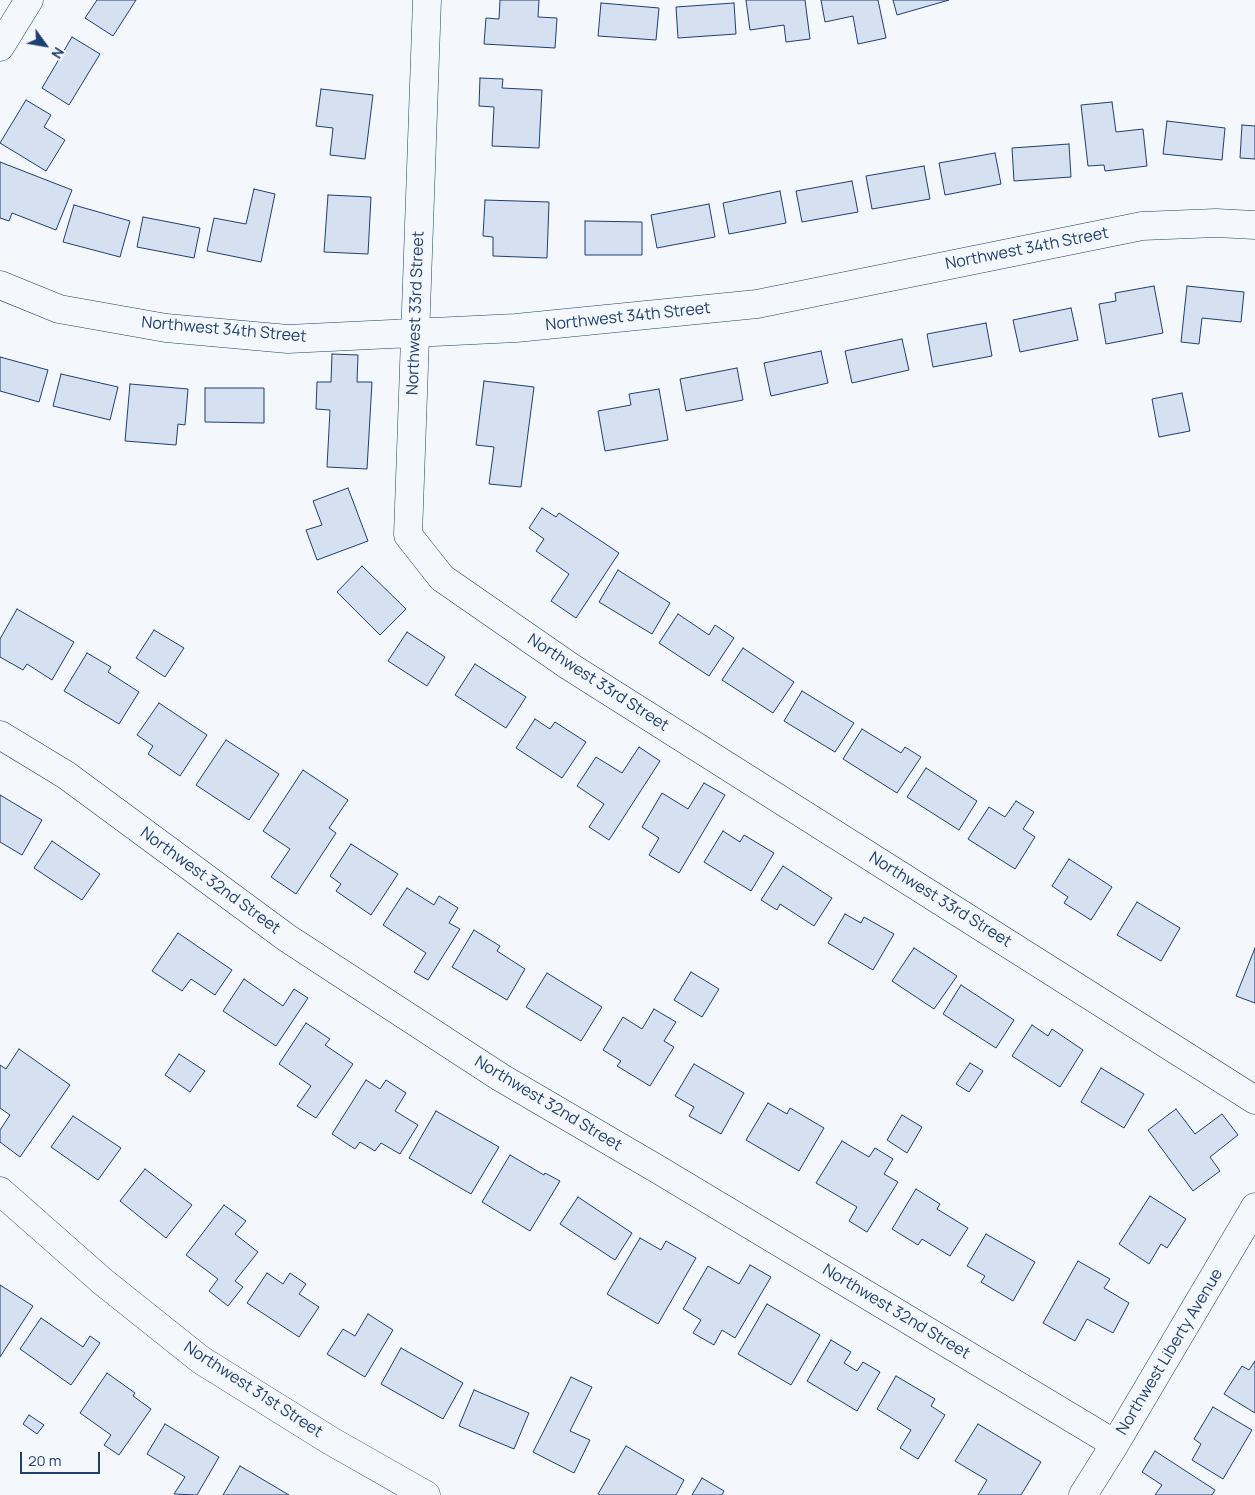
<!DOCTYPE html>
<style>
body{margin:0}
#map{position:relative;width:1255px;height:1495px;overflow:hidden;background:#f4f7fb;font-family:Manrope,sans-serif}
canvas{display:block}
.north{position:absolute;left:20px;top:20px;width:50px;height:50px;-webkit-text-stroke:4px #f4f7fb;paint-order:stroke;rotate:122deg;font-size:14px;font-weight:700;line-height:20px;text-align:center;color:#1d3f73}
.north::after{content:'';display:block;margin:auto;width:18px;height:22px;background:#1d3f73;clip-path:polygon(50% 0,100% 100%,50% 72%,0 100%)}
.scale{position:absolute;left:20px;top:1452px;width:80px;height:22px;box-sizing:border-box;border:2px solid #1d3f73;border-top:0;padding-left:6px;font-size:15px;line-height:18px;white-space:nowrap;color:#1d3f73;-webkit-text-stroke:4px #f4f7fb;paint-order:stroke}
</style>
<div id="map">
<canvas width="1255" height="1495"></canvas>
<div class="north">N</div>
<div class="scale">20 m</div>
</div>
<script>
const context = document.querySelector('canvas').getContext('2d');
context.lineJoin = 'round';
function fillPath(path, color) { context.fillStyle = color; context.fill(path, 'evenodd'); }
const shape = rows => new Path2D(rows.map(r => 'M' + r).join(''));
function trace(path, color, width, dash) { context.strokeStyle = color; context.lineWidth = width; context.lineCap = dash ? 'butt' : 'round'; context.setLineDash(dash || []); context.stroke(path); }
function label(font, color, halo, rows, align = 'center') {
  context.font = font + ' Manrope,sans-serif'; context.lineWidth = 4; context.setLineDash([]); context.textBaseline = 'middle'; context.strokeStyle = halo; context.fillStyle = color; for (const [text, x, y, turn = 0] of rows) {
    context.save(); context.translate(x, y); context.rotate((+turn || 0) * Math.PI / 180); context.textAlign = isNaN(turn) ? turn : align; if (halo) context.strokeText(text, 0, 0); context.fillText(text, 0, 0); context.restore();
  }
}
const building = shape([
 [97,0,136,0,113,36,85,18,97,0],
 [500,0,539,0,538,17,557,18,555,48,484,44,486,18,499,19,500,0],
 [746,0,805,0,810,39,786,42,784,25,750,30,746,0],
 [821,0,878,0,886,38,858,44,853,16,825,22,821,0],
 [893,0,949,0,897,15,893,0],
 [601,3,659,8,656,40,598,36,601,3],
 [734,3,736,34,678,38,676,7,734,3],
 [72,37,100,54,69,105,42,88,72,37],
 [480,78,503,79,502,88,542,90,539,148,492,146,494,107,479,106,480,78],
 [321,89,373,95,365,159,330,155,333,128,316,126,321,89],
 [26,100,51,115,44,127,65,140,46,171,0,143,26,100],
 [1112,102,1116,132,1143,129,1147,166,1105,171,1104,165,1088,166,1081,105,1112,102],
 [1167,121,1225,128,1222,160,1163,154,1167,121],
 [1242,125,1255,126,1255,159,1240,158,1242,125],
 [1069,144,1071,177,1014,181,1012,148,1069,144],
 [995,153,1001,184,945,195,939,163,995,153],
 [0,162,72,190,56,230,12,213,9,221,0,218,0,162],
 [924,166,930,199,872,209,866,176,924,166],
 [852,181,858,212,802,222,796,191,852,181],
 [254,189,275,194,261,262,207,251,214,218,246,224,254,189],
 [780,191,786,223,729,234,723,203,780,191],
 [328,195,371,197,368,254,324,252,328,195],
 [485,200,549,202,547,258,493,256,493,237,483,236,485,200],
 [709,204,715,237,657,248,651,215,709,204],
 [74,205,130,221,120,257,63,242,74,205],
 [143,217,200,228,194,258,137,247,143,217],
 [585,221,642,222,642,255,585,255,585,221],
 [1154,286,1163,333,1106,344,1099,304,1116,301,1115,293,1154,286],
 [1187,286,1244,292,1241,322,1202,318,1199,344,1181,342,1187,286],
 [1071,308,1078,340,1020,352,1013,320,1071,308],
 [986,323,992,356,933,367,927,334,986,323],
 [902,339,909,370,852,383,845,351,902,339],
 [821,351,828,383,771,396,764,363,821,351],
 [332,354,358,355,357,382,372,382,367,469,327,467,330,410,316,409,317,382,331,382,332,354],
 [0,357,48,370,39,402,0,391,0,357],
 [737,368,743,400,686,411,680,379,737,368],
 [61,374,118,387,110,420,53,406,61,374],
 [484,381,534,387,521,487,489,484,494,447,476,445,484,381],
 [130,384,188,389,185,425,178,424,176,445,125,441,130,384],
 [205,388,264,388,264,423,205,422,205,388],
 [659,389,668,440,605,451,598,411,631,405,629,394,659,389],
 [1182,393,1190,431,1159,437,1152,399,1182,393],
 [348,488,368,541,317,560,306,530,322,525,313,501,348,488],
 [542,508,556,517,559,513,619,553,576,618,551,601,569,574,536,551,544,539,529,528,542,508],
 [362,566,406,609,380,635,337,592,362,566],
 [618,570,670,603,652,634,599,602,618,570],
 [17,609,74,642,52,680,27,664,23,670,0,657,0,639,17,609],
 [678,614,709,635,715,625,734,638,709,676,659,643,678,614],
 [154,630,184,648,165,677,136,658,154,630],
 [407,632,445,657,427,686,388,661,407,632],
 [743,648,794,682,773,713,722,680,743,648],
 [87,653,111,667,108,672,139,692,119,724,64,691,87,653],
 [475,664,526,697,506,728,455,695,475,664],
 [802,691,854,723,835,752,784,721,802,691],
 [159,703,207,735,180,776,148,754,153,746,137,735,159,703],
 [535,719,550,729,555,722,586,742,562,778,516,748,535,719],
 [862,729,901,753,905,747,921,757,897,793,843,759,862,729],
 [226,740,279,774,249,820,196,785,226,740],
 [639,747,660,761,609,840,589,827,604,804,577,786,596,757,622,773,639,747],
 [926,768,977,801,959,830,907,797,926,768],
 [303,770,348,800,329,828,336,833,296,894,271,877,290,849,263,831,303,770],
 [704,783,725,795,679,873,649,855,659,838,642,827,662,793,688,809,704,783],
 [0,795,42,820,22,855,0,842,0,795],
 [1016,801,1034,812,1023,829,1035,837,1015,869,968,839,989,807,1005,817,1016,801],
 [723,831,740,842,744,835,774,853,751,891,704,862,723,831],
 [52,841,100,874,82,900,34,868,52,841],
 [351,844,398,874,371,915,336,891,341,884,330,876,351,844],
 [1069,859,1112,887,1091,920,1064,903,1068,897,1052,886,1069,859],
 [783,866,832,898,814,926,780,904,777,910,761,900,783,866],
 [407,888,434,905,439,896,458,908,449,923,460,929,428,980,414,972,426,953,383,925,407,888],
 [1137,902,1180,928,1161,961,1117,935,1137,902],
 [845,914,861,923,864,917,894,934,873,970,828,943,845,914],
 [474,930,500,946,497,951,525,969,507,1000,452,967,474,930],
 [178,933,232,970,215,995,191,979,182,991,152,971,178,933],
 [914,948,957,976,934,1009,892,981,914,948],
 [1255,948,1255,1003,1236,996,1255,948],
 [691,972,719,989,702,1017,674,1000,691,972],
 [547,973,602,1007,581,1041,526,1007,547,973],
 [244,979,283,1006,294,989,308,998,276,1046,223,1011,244,979],
 [961,985,1014,1020,996,1048,943,1014,961,985],
 [654,1009,676,1022,664,1041,674,1047,650,1086,617,1066,621,1061,603,1050,623,1017,642,1029,654,1009],
 [306,1023,330,1039,325,1045,353,1064,316,1118,297,1106,311,1086,279,1064,306,1023],
 [1032,1025,1048,1036,1052,1029,1083,1050,1060,1087,1012,1056,1032,1025],
 [19,1049,70,1085,20,1157,0,1142,0,1130,10,1115,0,1108,0,1065,6,1069,19,1049],
 [179,1054,205,1071,190,1092,165,1075,179,1054],
 [970,1063,983,1071,969,1092,956,1084,970,1063],
 [694,1064,744,1093,721,1134,689,1116,694,1107,675,1096,694,1064],
 [1101,1068,1144,1094,1124,1128,1081,1102,1101,1068],
 [366,1080,380,1089,386,1080,406,1093,395,1111,418,1125,400,1154,381,1143,375,1151,360,1142,355,1149,332,1134,366,1080],
 [768,1103,787,1114,790,1108,824,1128,799,1171,746,1140,768,1103],
 [1176,1109,1195,1134,1222,1114,1238,1135,1210,1157,1220,1171,1193,1191,1148,1130,1176,1109],
 [436,1111,499,1147,471,1194,409,1158,436,1111],
 [902,1115,922,1127,907,1153,887,1140,902,1115],
 [73,1116,121,1148,98,1180,51,1147,73,1116],
 [842,1141,869,1157,875,1148,893,1159,884,1174,898,1182,867,1232,849,1221,857,1207,816,1183,842,1141],
 [510,1155,544,1175,545,1173,560,1181,530,1231,482,1202,510,1155],
 [145,1169,192,1205,166,1238,120,1201,145,1169],
 [916,1189,940,1204,937,1209,968,1228,950,1256,922,1239,918,1245,892,1229,916,1189],
 [1150,1196,1186,1219,1167,1248,1161,1244,1149,1264,1119,1244,1150,1196],
 [578,1197,632,1233,615,1260,560,1224,578,1197],
 [224,1205,246,1221,235,1234,258,1252,235,1281,243,1287,228,1306,209,1291,218,1279,186,1255,224,1205],
 [986,1234,1035,1262,1013,1301,981,1282,985,1276,967,1266,986,1234],
 [640,1238,661,1250,666,1241,696,1258,658,1324,607,1294,640,1238],
 [1078,1261,1110,1279,1104,1288,1129,1303,1113,1333,1087,1319,1075,1341,1043,1323,1078,1261],
 [750,1265,771,1277,735,1338,722,1330,714,1345,693,1333,701,1320,683,1309,708,1266,739,1284,750,1265],
 [267,1273,283,1284,290,1273,306,1284,299,1294,319,1307,299,1337,247,1303,267,1273],
 [0,1285,33,1306,0,1357,0,1285],
 [767,1304,820,1335,791,1385,738,1354,767,1304],
 [368,1314,393,1330,365,1377,327,1354,343,1329,355,1336,368,1314],
 [41,1318,83,1347,90,1336,100,1343,71,1385,20,1349,41,1318],
 [831,1340,851,1352,844,1363,857,1371,863,1362,880,1372,857,1411,807,1381,831,1340],
 [401,1348,463,1383,443,1419,381,1384,401,1348],
 [1255,1361,1255,1413,1224,1394,1242,1366,1249,1370,1255,1361],
 [107,1373,135,1393,133,1396,151,1409,119,1455,104,1445,111,1435,80,1413,107,1373],
 [896,1376,935,1399,931,1406,945,1415,918,1459,900,1448,911,1430,877,1409,896,1376],
 [571,1377,592,1387,570,1431,590,1440,574,1473,533,1452,571,1377],
 [474,1390,529,1413,514,1449,459,1426,474,1390],
 [1213,1407,1252,1430,1223,1479,1192,1460,1201,1444,1194,1439,1213,1407],
 [29,1415,44,1425,37,1434,23,1424,29,1415],
 [165,1424,219,1457,197,1495,174,1494,185,1477,147,1454,165,1424],
 [978,1424,1041,1462,1021,1495,978,1495,987,1480,955,1461,978,1424],
 [626,1446,684,1480,676,1495,600,1495,598,1494,626,1446],
 [1155,1451,1215,1490,1212,1495,1155,1495,1162,1485,1142,1472,1155,1451],
 [240,1466,289,1495,223,1495,240,1466],
 [702,1478,724,1491,722,1495,692,1495,702,1478]
]);
const minor = shape([
 [427,0,408,535,442,578,569,666,1255,1100],
 [0,47,29,0],
 [0,285,59,309,166,328,288,339,516,328,757,304,1142,226,1216,223,1255,225],
 [0,735,66,775,287,938,500,1077,659,1170,1115,1444],
 [0,1191,102,1281,201,1360,331,1441,426,1495],
 [1083,1495,1115,1444,1255,1207]
]);
const streetNames = [
 ["Northwest 34th Street",1027,249,-11],
 ["Northwest 33rd Street",416,313,-88],
 ["Northwest 34th Street",628,317,-6],
 ["Northwest 34th Street",224,330,5],
 ["Northwest 33rd Street",598,683,33],
 ["Northwest 32nd Street",210,881,36],
 ["Northwest 33rd Street",940,900,32],
 ["Northwest 32nd Street",548,1104,31],
 ["Northwest 32nd Street",896,1312,31],
 ["Northwest Liberty Avenue",1170,1352,-59],
 ["Northwest 31st Street",253,1390,33]
];
fillPath(building, '#d5e0f0');
trace(building, '#1d3f73', 1);
trace(minor, '#1d3f73', 29);
trace(minor, '#f4f7fb', 28);
label('16px', '#1d3f73', '#f4f7fb', streetNames);
</script>
